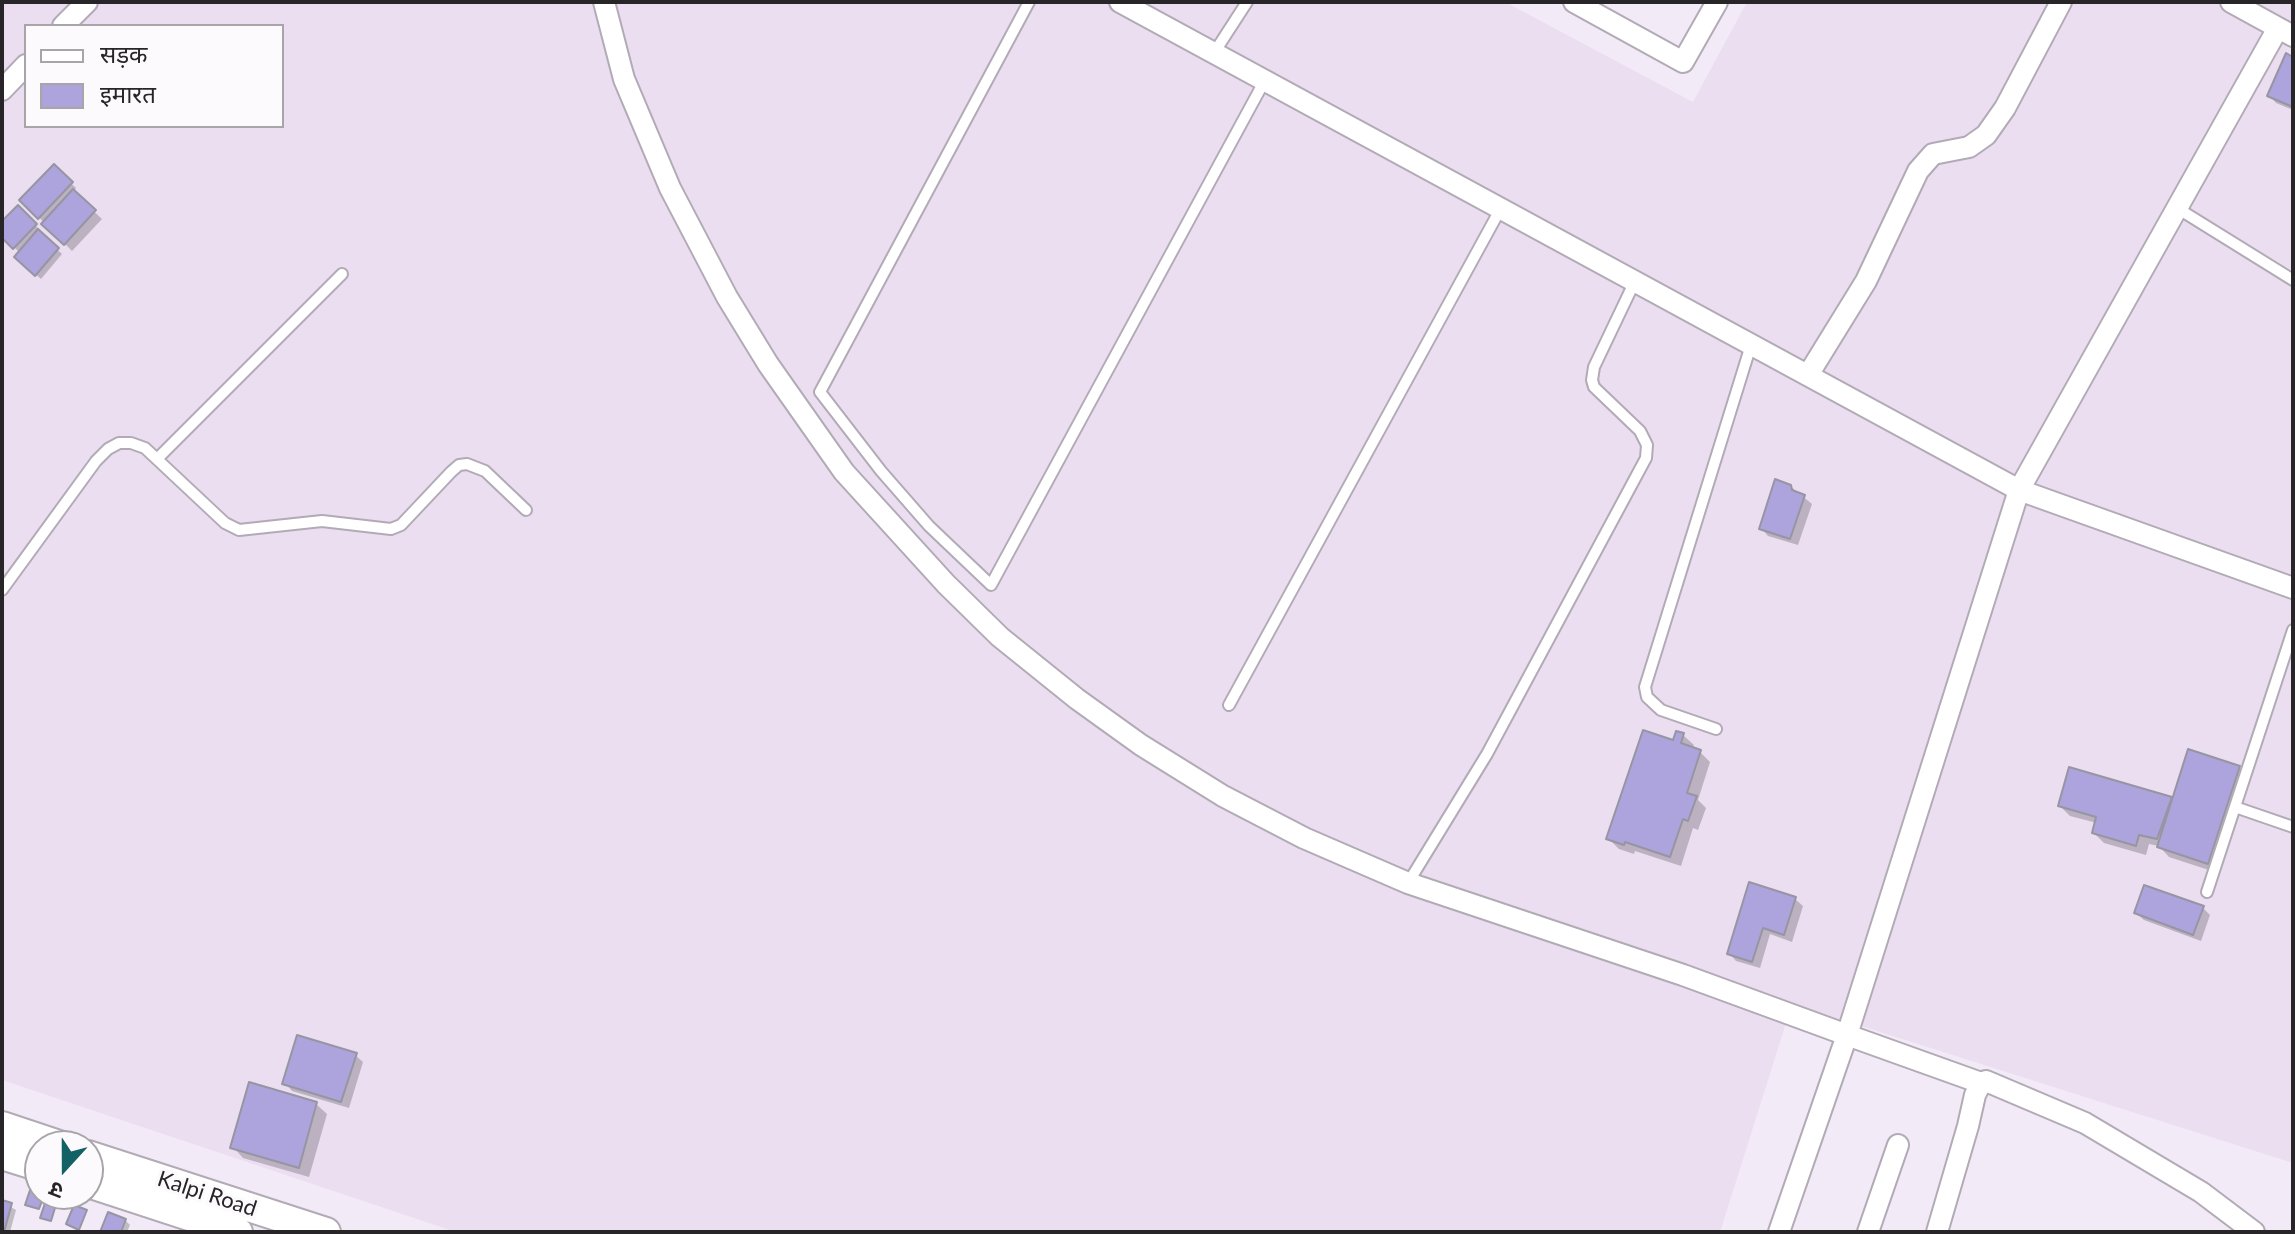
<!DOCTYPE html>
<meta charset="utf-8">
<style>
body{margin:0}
#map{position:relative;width:2295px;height:1234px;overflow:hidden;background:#f2eaf6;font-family:Lato,"Noto Sans Devanagari",sans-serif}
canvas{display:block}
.frame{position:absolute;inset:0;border:4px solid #282529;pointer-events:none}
.legend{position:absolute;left:24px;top:24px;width:260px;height:104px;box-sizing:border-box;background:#fdfafe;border:2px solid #a8a5a9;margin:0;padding:10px 14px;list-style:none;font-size:24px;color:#282529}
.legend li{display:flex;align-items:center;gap:16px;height:40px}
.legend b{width:40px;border:2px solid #a8a5a9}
.north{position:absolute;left:24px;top:1130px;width:80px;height:80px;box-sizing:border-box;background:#fdfafe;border:2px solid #a8a5a9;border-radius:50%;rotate:201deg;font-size:22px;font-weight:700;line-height:32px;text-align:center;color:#282529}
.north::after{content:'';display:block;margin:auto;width:28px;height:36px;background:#126265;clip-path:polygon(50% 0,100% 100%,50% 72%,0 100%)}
</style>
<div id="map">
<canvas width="2295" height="1234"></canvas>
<div class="frame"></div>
<ul class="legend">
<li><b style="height:10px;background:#fff"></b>सड़क</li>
<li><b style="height:22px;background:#ada4dd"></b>इमारत</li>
</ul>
<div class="north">उ</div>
</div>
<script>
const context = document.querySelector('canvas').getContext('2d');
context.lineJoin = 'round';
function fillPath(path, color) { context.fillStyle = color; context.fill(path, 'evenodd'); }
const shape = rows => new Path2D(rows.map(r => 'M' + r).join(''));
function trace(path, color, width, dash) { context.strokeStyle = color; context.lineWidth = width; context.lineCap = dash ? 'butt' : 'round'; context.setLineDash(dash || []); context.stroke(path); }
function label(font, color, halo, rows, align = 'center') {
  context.font = font + ' Lato,sans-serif'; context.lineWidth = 7; context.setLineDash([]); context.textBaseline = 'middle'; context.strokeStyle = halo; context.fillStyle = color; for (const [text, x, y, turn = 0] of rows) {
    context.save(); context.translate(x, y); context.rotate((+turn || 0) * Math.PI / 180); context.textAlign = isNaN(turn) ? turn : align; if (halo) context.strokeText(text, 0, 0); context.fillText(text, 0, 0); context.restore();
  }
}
const built = shape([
 [2,2,1505,2,1693,102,1747,2,2293,2,2293,1163,1792,1004,1720,1232,456,1232,2,1080],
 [26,26,282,26,282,126,26,126]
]);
const shadow = shape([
 [2293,59,2293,110,2276,103,2269,95],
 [54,167,76,188,73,192,102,219,72,251,22,200],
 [18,208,40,230,38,232,62,254,41,279,16,257,20,253,2,235,2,224],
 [1790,486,1812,504,1798,545,1768,536,1761,528],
 [1683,735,1694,745,1692,749,1700,752,1710,762,1698,800,1706,808,1698,830,1693,828,1681,866,1635,851,1634,854,1619,849,1609,839,1674,743],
 [2239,768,2249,778,2218,873,2169,857,2159,846,2149,844,2146,855,2104,843,2094,833,2097,823,2070,816,2060,806,2070,769,2174,799],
 [1751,885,1795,899,1803,906,1792,942,1770,934,1760,968,1736,961,1729,953],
 [2203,908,2210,915,2201,941,2144,920,2136,913],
 [355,1055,363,1062,349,1108,292,1091,285,1083],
 [316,1104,327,1114,309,1177,243,1158,233,1147],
 [2,1202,16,1210,10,1232,2,1232],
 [125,1220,130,1225,127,1232,102,1232]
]);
const building = shape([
 [2286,53,2293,57,2293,107,2267,96,2286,53],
 [54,164,73,182,38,219,19,200,54,164],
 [73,189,96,210,64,245,41,224,73,189],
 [18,205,37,224,13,249,2,238,2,221,18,205],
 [38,229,59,248,35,276,14,257,38,229],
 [1775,479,1791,485,1792,490,1805,495,1790,539,1759,529,1775,479],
 [1643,730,1673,740,1676,731,1684,733,1681,743,1701,750,1687,793,1697,796,1688,821,1683,819,1670,857,1625,842,1624,845,1606,839,1643,730],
 [2188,749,2240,766,2208,864,2157,847,2188,749],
 [2069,767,2172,797,2157,839,2139,835,2136,846,2092,833,2096,817,2058,806,2069,767],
 [1749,882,1796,897,1784,935,1763,928,1752,962,1727,954,1749,882],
 [2144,885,2204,906,2193,935,2134,913,2144,885],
 [297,1035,357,1053,341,1102,282,1084,297,1035],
 [249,1082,317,1102,299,1168,230,1148,249,1082],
 [30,1190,44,1195,39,1209,25,1205,30,1190],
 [48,1194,58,1198,51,1221,40,1218,48,1194],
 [2,1200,12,1203,4,1232,2,1232,2,1200],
 [74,1205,87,1210,79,1230,66,1224,74,1205],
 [108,1212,126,1219,121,1232,100,1232,108,1212]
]);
const lane = shape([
 [1029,2,820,392,881,471,929,526,991,585,1265,80],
 [1214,53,1247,2],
 [2177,208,2293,280],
 [157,459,342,274],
 [2,590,96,461,108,449,119,443,131,443,145,448,225,523,239,530,322,521,391,529,401,525,451,472,459,465,467,464,485,471,526,510],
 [1229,705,1501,208],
 [1716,729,1661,710,1647,697,1645,687,1751,345],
 [2235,807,2293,827],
 [1408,883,1487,754,1646,458,1647,445,1640,431,1594,387,1592,380,1594,367,1635,281],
 [2207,892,2293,630]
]);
const street = shape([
 [604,2,624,79,670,188,727,297,768,364,844,472,946,584,1000,637,1077,699,1141,745,1223,796,1304,838,1408,883,1683,975,1847,1035,1779,1232],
 [1120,2,2019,490,2293,588],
 [1574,2,1683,62,1717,2],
 [2231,2,2293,36],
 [63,26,87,2],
 [2,90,26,65],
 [1808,375,1866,281,1918,171,1933,154,1969,147,1986,135,2005,108,2061,2],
 [1981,1083,1847,1035,2019,490,2278,28],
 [1868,1232,1898,1145],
 [1937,1232,1968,1126,1975,1095,1981,1083,1986,1081,2085,1123,2201,1192,2254,1232]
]);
const secondary = shape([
 [2,1126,62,1146],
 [2,1155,40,1167],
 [88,1155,326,1232],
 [88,1183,238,1232]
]);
const streetNames = [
 ["Kalpi Road",207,1194,18]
];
fillPath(built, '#eadef0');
fillPath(shadow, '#0003');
fillPath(building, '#ada4dd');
trace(building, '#9795a2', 2);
trace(lane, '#b2abb6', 14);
trace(street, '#b2abb6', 24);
trace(secondary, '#b2abb6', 32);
trace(lane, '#fff', 10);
trace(street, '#fff', 20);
trace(secondary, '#fff', 28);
label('22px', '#282529', '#fdfafe', streetNames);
</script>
